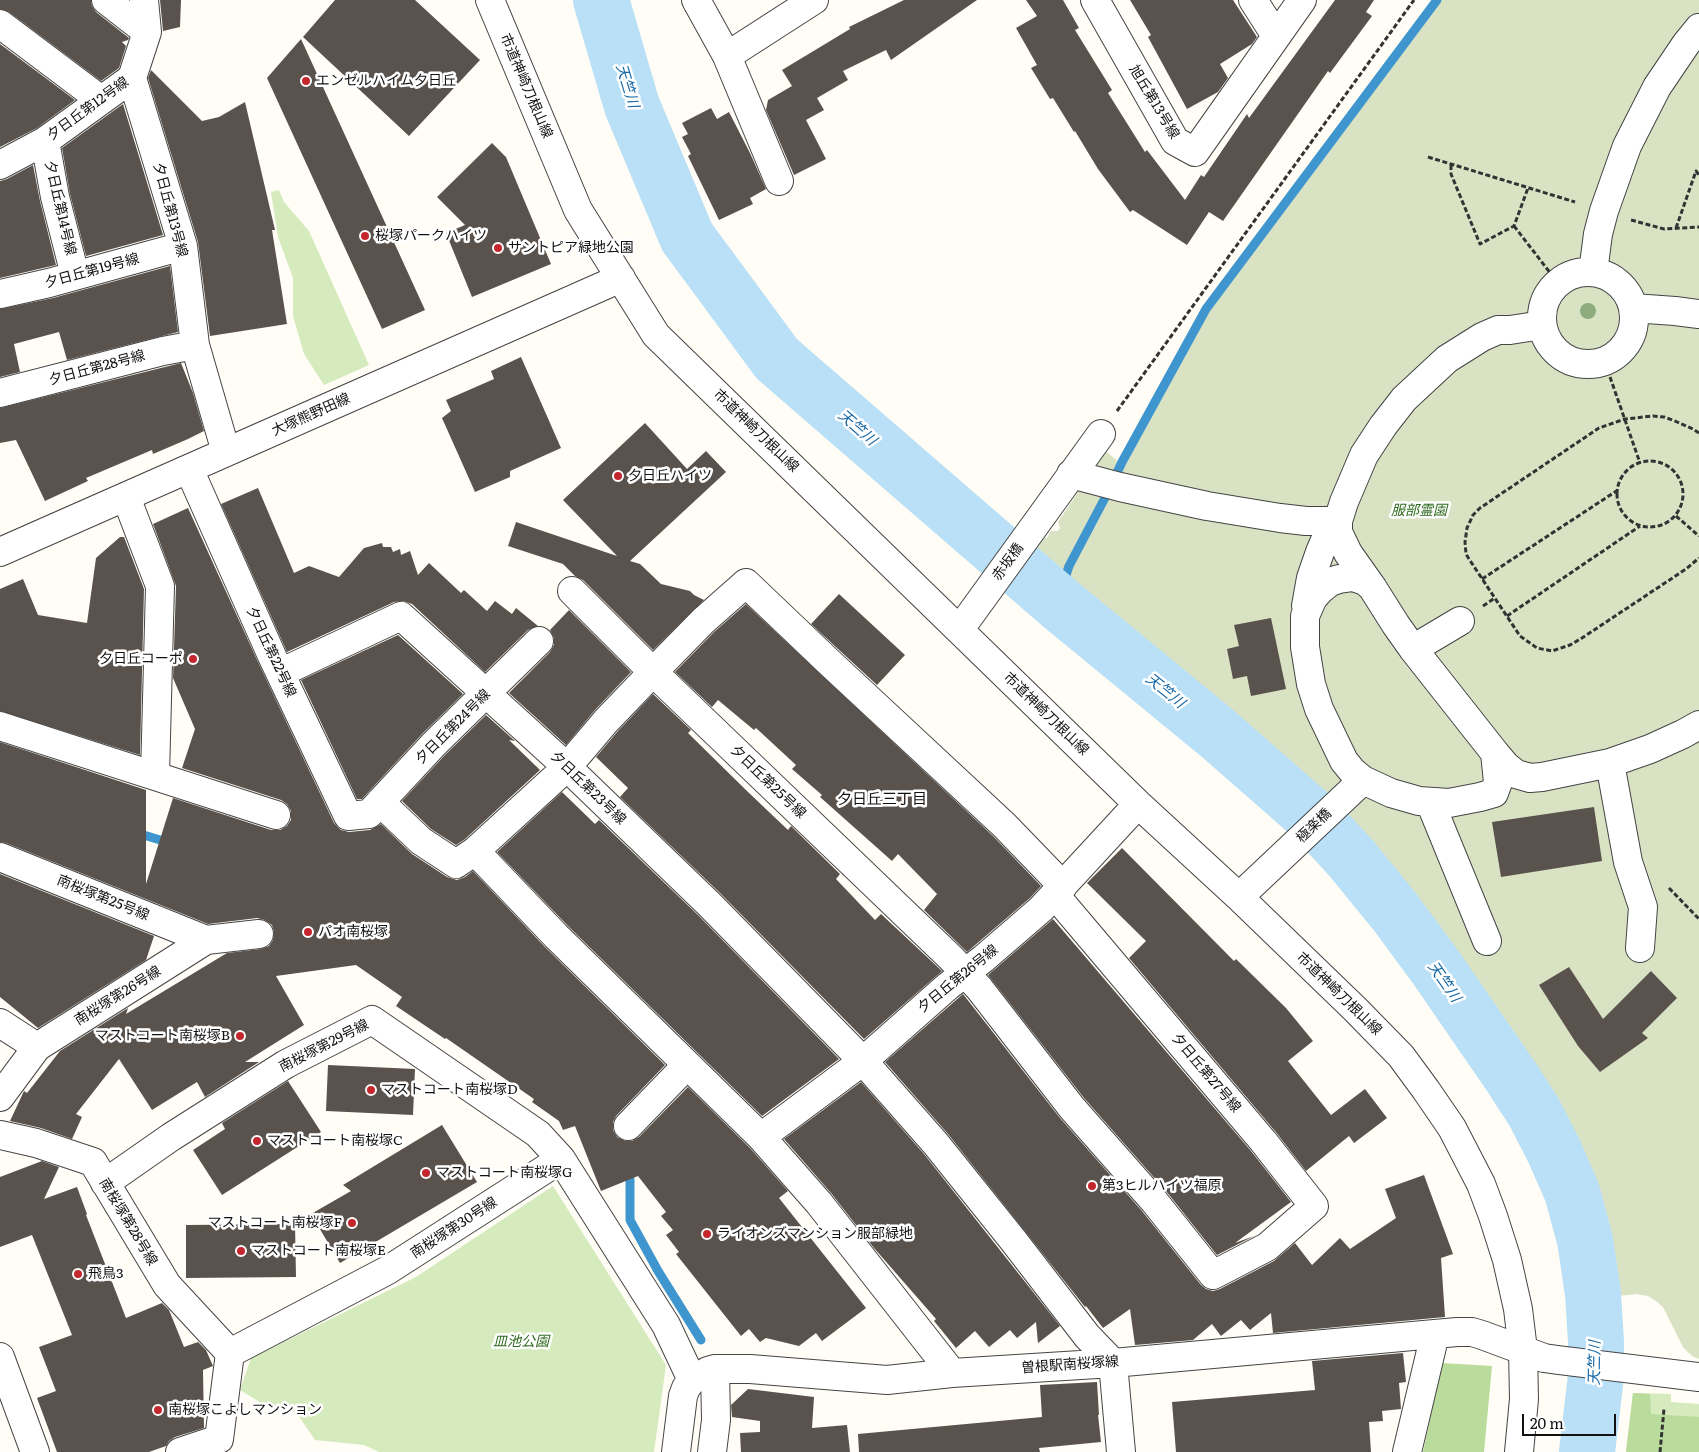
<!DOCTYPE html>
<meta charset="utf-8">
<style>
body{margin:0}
#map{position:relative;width:1699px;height:1452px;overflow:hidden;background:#fffdf5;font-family:Literata,serif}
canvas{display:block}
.scale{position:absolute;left:1522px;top:1414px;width:94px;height:22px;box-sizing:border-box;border:2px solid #111;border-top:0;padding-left:6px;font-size:15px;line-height:18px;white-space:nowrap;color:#111;-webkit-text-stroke:4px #fff;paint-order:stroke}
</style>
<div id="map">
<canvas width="1699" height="1452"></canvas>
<div class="scale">20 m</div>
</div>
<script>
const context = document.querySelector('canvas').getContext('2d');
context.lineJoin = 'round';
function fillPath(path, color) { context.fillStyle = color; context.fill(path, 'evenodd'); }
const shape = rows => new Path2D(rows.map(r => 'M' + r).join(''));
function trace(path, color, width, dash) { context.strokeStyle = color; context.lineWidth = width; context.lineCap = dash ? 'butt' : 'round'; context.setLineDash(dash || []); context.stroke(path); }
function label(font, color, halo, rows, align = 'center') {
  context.font = font + ' Literata,"Noto Sans JP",serif'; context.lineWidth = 5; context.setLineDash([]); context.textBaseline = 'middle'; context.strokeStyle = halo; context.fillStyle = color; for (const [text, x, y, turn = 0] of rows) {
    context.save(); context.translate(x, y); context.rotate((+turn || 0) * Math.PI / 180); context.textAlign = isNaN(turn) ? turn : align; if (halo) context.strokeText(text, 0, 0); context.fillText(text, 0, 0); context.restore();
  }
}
const green = shape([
 [279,190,284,202,309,231,369,365,324,385,304,354,293,316,293,278,278,237,271,192],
 [553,1186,666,1365,654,1452,379,1452,364,1445,315,1440,296,1412,271,1409,240,1390,251,1358,416,1277],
 [1633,1393,1671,1394,1671,1402,1699,1404,1699,1452,1626,1452]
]);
const forest = shape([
 [1442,1363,1492,1366,1484,1452,1423,1452],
 [1633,1393,1650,1394,1651,1414,1699,1417,1699,1452,1626,1452]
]);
const cemetery = shape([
 [1442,0,1699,0,1699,1359,1692,1356,1683,1347,1663,1307,1656,1301,1648,1296,1636,1294,1610,1297,1601,1237,1591,1197,1571,1146,1551,1106,1516,1053,1409,904,1348,829,1320,795,1299,777,1092,601,1029,551,1039,536,1047,538,1051,531,1058,531,1060,528,1058,522,1106,451,1123,466,1209,311]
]);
const stream = shape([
 [1060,604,1064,581,1069,566,1107,494,1122,462,1206,309,1437,0],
 [137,833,170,843],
 [623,1171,630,1179,630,1220,658,1271,701,1340]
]);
const river = shape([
 [601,0,632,106,687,237,777,359,1060,604,1217,733,1314,818,1351,858,1395,912,1437,969,1512,1078,1534,1112,1554,1151,1572,1192,1585,1240,1593,1294,1596,1342,1596,1376,1587,1452]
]);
const building = shape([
 [0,0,91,0,92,6,96,12,129,38,128,40,122,42,126,46,119,68,101,81,9,12,0,9],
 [160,0,181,0,180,27,163,31],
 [335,0,415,0,480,60,409,136,303,37],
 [904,0,977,0,891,60,886,50,843,71,848,80,817,98,824,110,806,120,826,159,794,175,766,110,768,100,792,86,782,70,850,29,849,27],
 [1026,0,1063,0,1079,28,1075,30,1112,90,1108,93,1145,152,1147,150,1185,200,1201,175,1204,177,1247,114,1249,118,1335,0,1374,0,1366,12,1372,16,1330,73,1328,71,1223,221,1209,212,1187,245,1133,210,1130,212,1098,169,1075,131,1074,132,1053,98,1050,99,1031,68,1037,65,1016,28,1037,16],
 [1130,0,1233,0,1257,37,1252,44,1220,64,1228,78,1218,92,1187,109,1148,37,1151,35],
 [301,39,425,310,382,329,267,78],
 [0,44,75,100,37,128,0,147],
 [151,70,202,121,219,117,245,102,275,230,272,230,287,324,210,336,198,242,148,78],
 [123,104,163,235,86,256,70,194,62,148],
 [711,108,717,119,729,112,750,153,766,189,750,198,753,204,719,220,688,156,691,154,682,137,688,134,682,123],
 [492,143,506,157,551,264,472,297,446,233,465,225,437,197],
 [33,165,40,201,56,265,0,278,0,181,7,179],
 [170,266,178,332,67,360,59,332,14,344,20,372,0,377,0,309,53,298],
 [521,357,561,448,510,471,510,477,475,492,442,418,451,411,446,400,494,379,491,371],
 [181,363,193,393,204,431,188,439,153,454,152,450,86,478,88,481,45,501,16,440,0,443,0,408],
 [645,423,687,469,706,451,726,472,630,561,640,564,661,584,690,591,694,595,704,600,653,650,583,580,575,576,563,564,508,546,516,522,617,556,563,500],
 [258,488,294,573,309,566,339,577,364,548,382,543,383,547,391,547,393,552,400,549,401,555,410,551,418,575,429,563,461,593,464,590,487,611,495,601,512,614,516,608,538,626,528,630,485,672,412,604,403,601,394,602,287,652,221,504],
 [188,508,258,662,334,823,341,830,349,832,370,830,381,824,412,854,447,877,457,880,465,877,473,871,545,947,665,1065,616,1116,613,1122,613,1130,617,1137,625,1141,632,1141,639,1137,688,1087,750,1148,788,1191,779,1198,866,1308,822,1341,816,1333,799,1346,766,1338,760,1342,749,1329,741,1336,676,1254,679,1252,666,1235,673,1230,661,1216,666,1212,638,1176,601,1191,575,1126,563,1130,559,1121,532,1102,534,1099,446,1038,445,1039,396,1006,402,997,356,965,276,976,304,1025,245,1062,259,1062,205,1097,197,1082,152,1110,119,1059,76,1114,82,1117,72,1139,41,1128,10,1121,24,1091,27,1093,60,1051,128,1008,126,1014,227,953,261,949,269,946,273,940,274,932,272,925,265,920,257,918,208,924,6,843,0,842,0,742,146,790,146,884,173,798,271,830,280,830,287,826,291,820,291,811,287,804,281,800,182,768,195,729,173,678,176,586,153,524],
 [120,537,124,537,144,589,140,755,0,711,0,589,23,579,38,615,87,623,96,558],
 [839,594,905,655,877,685,811,624],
 [746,604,993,836,1041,886,1030,898,967,952,924,910,937,894,898,854,892,861,820,797,822,795,792,769,796,765,756,728,754,730,718,700,712,707,675,672,714,632],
 [569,610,631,672,595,710,566,745,509,693,550,652,554,645,554,638,550,630],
 [1271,618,1286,689,1251,696,1247,676,1233,679,1227,649,1239,646,1234,625],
 [398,635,463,694,423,733,362,799,357,799,301,680],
 [653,694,691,730,688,733,748,792,788,830,791,826,840,874,836,879,875,920,881,914,942,971,864,1039,720,893,620,797,628,788,596,757,618,731],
 [486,715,515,741,509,740,540,770,465,839,456,845,431,829,402,801,445,755],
 [562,792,595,824,599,820,698,915,839,1059,762,1116,567,925,497,852],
 [1594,807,1602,861,1501,877,1492,822],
 [1122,848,1234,961,1236,959,1286,1008,1313,1041,1288,1061,1331,1115,1365,1089,1387,1118,1354,1143,1349,1136,1306,1171,1275,1131,1129,958,1146,941,1087,883],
 [0,874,154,936,146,960,38,1028,0,997],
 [1053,919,1251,1151,1291,1202,1235,1243,1254,1236,1217,1255,1166,1191,1084,1098,988,975],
 [1569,967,1603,1019,1651,971,1677,998,1642,1033,1648,1038,1600,1072,1578,1046,1539,985],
 [963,994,1060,1118,1142,1211,1201,1285,1206,1289,1213,1291,1220,1289,1274,1261,1295,1243,1312,1265,1340,1238,1350,1249,1396,1218,1385,1189,1424,1175,1453,1254,1441,1258,1445,1317,1273,1333,1271,1313,1250,1330,1241,1320,1221,1336,1212,1324,1193,1340,1135,1345,1130,1309,1103,1328,1086,1306,1085,1307,948,1134,885,1062],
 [328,1065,415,1069,413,1115,326,1111],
 [288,1081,321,1132,222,1195,193,1150,225,1129,222,1123],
 [861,1082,924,1154,1060,1326,1038,1343,1036,1322,1017,1338,1010,1330,989,1347,975,1331,956,1348,934,1321,936,1319,874,1248,831,1193,784,1139],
 [442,1125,477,1182,340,1263,311,1214,351,1191,343,1185],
 [42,1161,59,1167,44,1199,77,1187,87,1214,86,1215,126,1318,162,1303,169,1310,184,1347,198,1342,206,1350,213,1366,203,1370,204,1428,175,1437,169,1441,166,1446,149,1452,57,1452,37,1398,56,1391,39,1347,72,1335,32,1235,0,1247,0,1177],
 [295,1224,296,1277,186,1278,186,1225],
 [1403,1353,1406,1382,1399,1383,1401,1409,1382,1411,1383,1421,1369,1422,1371,1452,1176,1452,1172,1402,1315,1390,1312,1361],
 [1097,1382,1099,1415,1098,1415,1101,1442,1039,1448,1040,1452,859,1452,858,1434,1042,1417,1040,1385],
 [748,1389,814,1397,812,1428,847,1425,850,1452,741,1452,740,1433,760,1432,760,1421,732,1417,731,1405]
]);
const path = shape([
 [1428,157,1575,202],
 [1451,165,1451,174,1480,244,1514,226,1528,188],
 [1631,220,1664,229,1699,227],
 [1514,226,1558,283],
 [1676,228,1696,171,1699,175],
 [1610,377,1640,463],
 [1117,411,1414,0],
 [1699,433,1693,429,1675,421,1664,417,1653,416,1625,419,1599,428,1480,508,1473,515,1467,528,1465,542,1466,554,1469,559,1520,636,1537,648,1552,651,1570,645,1582,638,1686,569,1699,558],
 '1617 494a33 33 0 1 1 66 0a33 33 0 1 1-66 0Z',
 [1676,516,1699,536],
 [1482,579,1618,490],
 [1483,606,1495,598],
 [1507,616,1640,526],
 [1669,888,1699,919],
 [1660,1452,1664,1409]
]);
const minor = shape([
 [106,0,147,32],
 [490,0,578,210,656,335,1138,804,1239,897,1355,1009,1401,1056,1426,1090,1452,1128,1481,1184,1493,1216,1507,1260,1518,1309,1523,1350,1524,1399,1519,1452],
 [696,0,727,56,814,0],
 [1095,0,1175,141,1195,152,1302,0],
 [1253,0,1276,36],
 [0,24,101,100],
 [727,56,779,181],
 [132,78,183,246,195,345,226,452],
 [45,141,55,197,75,275],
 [0,165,45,141,132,78,147,32,144,0],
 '1542 318a46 46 0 1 1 92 0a46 46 0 1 1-92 0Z',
 [1593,272,1598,234,1604,211,1627,146,1657,87,1686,44,1699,28],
 [0,294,49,283,183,246],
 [1633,308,1675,311,1699,314],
 [0,393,163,351,195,345],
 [189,469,272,656,348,816,369,814,434,744,539,641],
 [1071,474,1120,487,1207,506,1280,518,1306,521,1338,521],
 [126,497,160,586,155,775],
 [1338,521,1338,532,1348,553,1372,587,1396,625,1413,649,1495,753,1498,782,1494,793,1480,797,1449,803,1419,801,1391,793,1363,780,1353,772,1344,761,1319,709,1311,684,1305,647,1305,616,1313,598,1320,590,1330,582,1339,579,1353,577,1365,581,1372,587],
 [0,552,621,278],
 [572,591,653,672,951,958,979,988,1072,1108,1154,1201,1213,1275,1267,1247,1314,1206,1263,1141,1055,895],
 [1306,606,1311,578,1320,552,1326,538,1338,521,1344,502,1364,455,1383,426,1404,399,1447,359,1482,337,1498,330,1510,330,1542,325],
 [960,629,1101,434],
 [1413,649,1460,621],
 [280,673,401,616,567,767,709,904,863,1061,936,1144,1013,1240,1087,1336,1113,1363,1121,1452],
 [0,726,276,815],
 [1495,753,1506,766,1516,774,1530,778,1542,777,1610,763,1650,749,1683,734,1699,725],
 [1610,763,1628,862,1643,907,1640,948],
 [380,802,421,841,456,864,475,851,567,767,606,721,653,672,703,621,746,583,831,664,1004,825,1063,886],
 [1430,802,1487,941],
 [475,851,556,936,761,1137,819,1203,952,1373],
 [0,857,206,940],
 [1239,897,1363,780],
 [0,1023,37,1047],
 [0,1097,37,1047,206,940,259,934],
 [628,1126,687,1065],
 [0,1135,36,1143,93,1162,167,1285,230,1353],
 [761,1137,863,1061,948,986,983,959,1041,909,1138,804],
 [105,1183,171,1137,286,1064,372,1020,538,1134,561,1159],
 [0,1357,35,1452],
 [180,1452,219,1439,230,1353,388,1270,561,1159,666,1325,692,1380],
 [676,1452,683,1396,686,1388,692,1380,697,1377,708,1371,715,1369,750,1369,887,1380,952,1373,1113,1363,1457,1332,1472,1332,1482,1335,1544,1358,1558,1360,1699,1377],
 [712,1452,716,1420,715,1369],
 [1407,1452,1435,1334]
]);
const trees = [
 [1588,311]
];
const markers = [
 [306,81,5,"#c4262e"],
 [365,236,5,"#c4262e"],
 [498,248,5,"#c4262e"],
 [618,476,5,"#c4262e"],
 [193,659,5,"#c4262e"],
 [308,932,5,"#c4262e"],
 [240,1036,5,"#c4262e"],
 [371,1090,5,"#c4262e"],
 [257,1141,5,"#c4262e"],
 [426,1173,5,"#c4262e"],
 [1092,1186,5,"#c4262e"],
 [352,1223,5,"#c4262e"],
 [707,1234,5,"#c4262e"],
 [241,1251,5,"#c4262e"],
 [78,1274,5,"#c4262e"],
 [158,1410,5,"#c4262e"]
];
const poiNames = [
 ["エンゼルハイム夕日丘",316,81],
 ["桜塚パークハイツ",375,236],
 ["サントピア緑地公園",508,248],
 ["夕日丘ハイツ",628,476],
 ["夕日丘コーポ",183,659,"right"],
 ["パオ南桜塚",318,932],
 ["マストコート南桜塚B",230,1036,"right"],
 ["マストコート南桜塚D",381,1090],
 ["マストコート南桜塚C",267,1141],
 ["マストコート南桜塚G",436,1173],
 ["第3ヒルハイツ福原",1102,1186],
 ["マストコート南桜塚F",342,1223,"right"],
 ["ライオンズマンション服部緑地",717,1234],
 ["マストコート南桜塚E",251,1251],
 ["飛鳥3",88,1274],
 ["南桜塚こよしマンション",168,1410]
];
const streetNames = [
 ["市道神崎刀根山線",526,86,67],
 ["旭丘第13号線",1154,102,59],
 ["夕日丘第12号線",88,109,-36],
 ["夕日丘第14号線",60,208,77],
 ["夕日丘第13号線",170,210,75],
 ["夕日丘第19号線",92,271,-15],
 ["夕日丘第28号線",97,368,-15],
 ["大塚熊野田線",311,415,-24],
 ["市道神崎刀根山線",756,431,44],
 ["赤坂橋",1008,562,-54],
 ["夕日丘第22号線",271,652,65],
 ["市道神崎刀根山線",1046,714,44],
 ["夕日丘第24号線",453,727,-45],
 ["夕日丘第25号線",768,782,44],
 ["夕日丘第23号線",588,788,44],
 ["極楽橋",1314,826,-44],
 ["南桜塚第25号線",103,898,22],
 ["夕日丘第26号線",958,979,-39],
 ["市道神崎刀根山線",1339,994,44],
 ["南桜塚第26号線",118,996,-32],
 ["南桜塚第29号線",324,1046,-27],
 ["夕日丘第27号線",1206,1073,50],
 ["南桜塚第28号線",128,1222,59],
 ["南桜塚第30号線",454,1228,-33],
 ["曽根駅南桜塚線",1070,1365,-4]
];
const parkNames = [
 ["服部霊園",1419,511],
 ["皿池公園",521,1342]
];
const waterNames = [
 ["天竺川",627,86,73],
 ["天竺川",857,428,41],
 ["天竺川",1165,691,39],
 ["天竺川",1444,982,55],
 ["天竺川",1595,1363,-89]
];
const neighbourhoodNames = [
 ["夕日丘三丁目",882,800]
];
fillPath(green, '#d5ebbd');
fillPath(forest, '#b9dc9c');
fillPath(cemetery, '#d9e3c4');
trace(stream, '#3f96cf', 9);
trace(river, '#b9e0f7', 56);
fillPath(building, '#5a524d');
trace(minor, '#444', 30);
trace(path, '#333', 3, [5, 2.5]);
trace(minor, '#fff', 28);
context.fillStyle = '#8dad7f';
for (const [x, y] of trees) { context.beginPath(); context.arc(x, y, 8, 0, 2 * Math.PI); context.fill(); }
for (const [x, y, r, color] of markers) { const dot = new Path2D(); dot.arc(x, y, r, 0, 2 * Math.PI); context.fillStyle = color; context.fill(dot); trace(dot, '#fff', 2); }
label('14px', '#111', '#fff', poiNames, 'left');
label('14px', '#111', '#fff', streetNames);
label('italic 14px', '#2f6b1f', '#fff', parkNames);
label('italic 15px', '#1768a6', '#fff', waterNames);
label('15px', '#111', '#fff', neighbourhoodNames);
</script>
